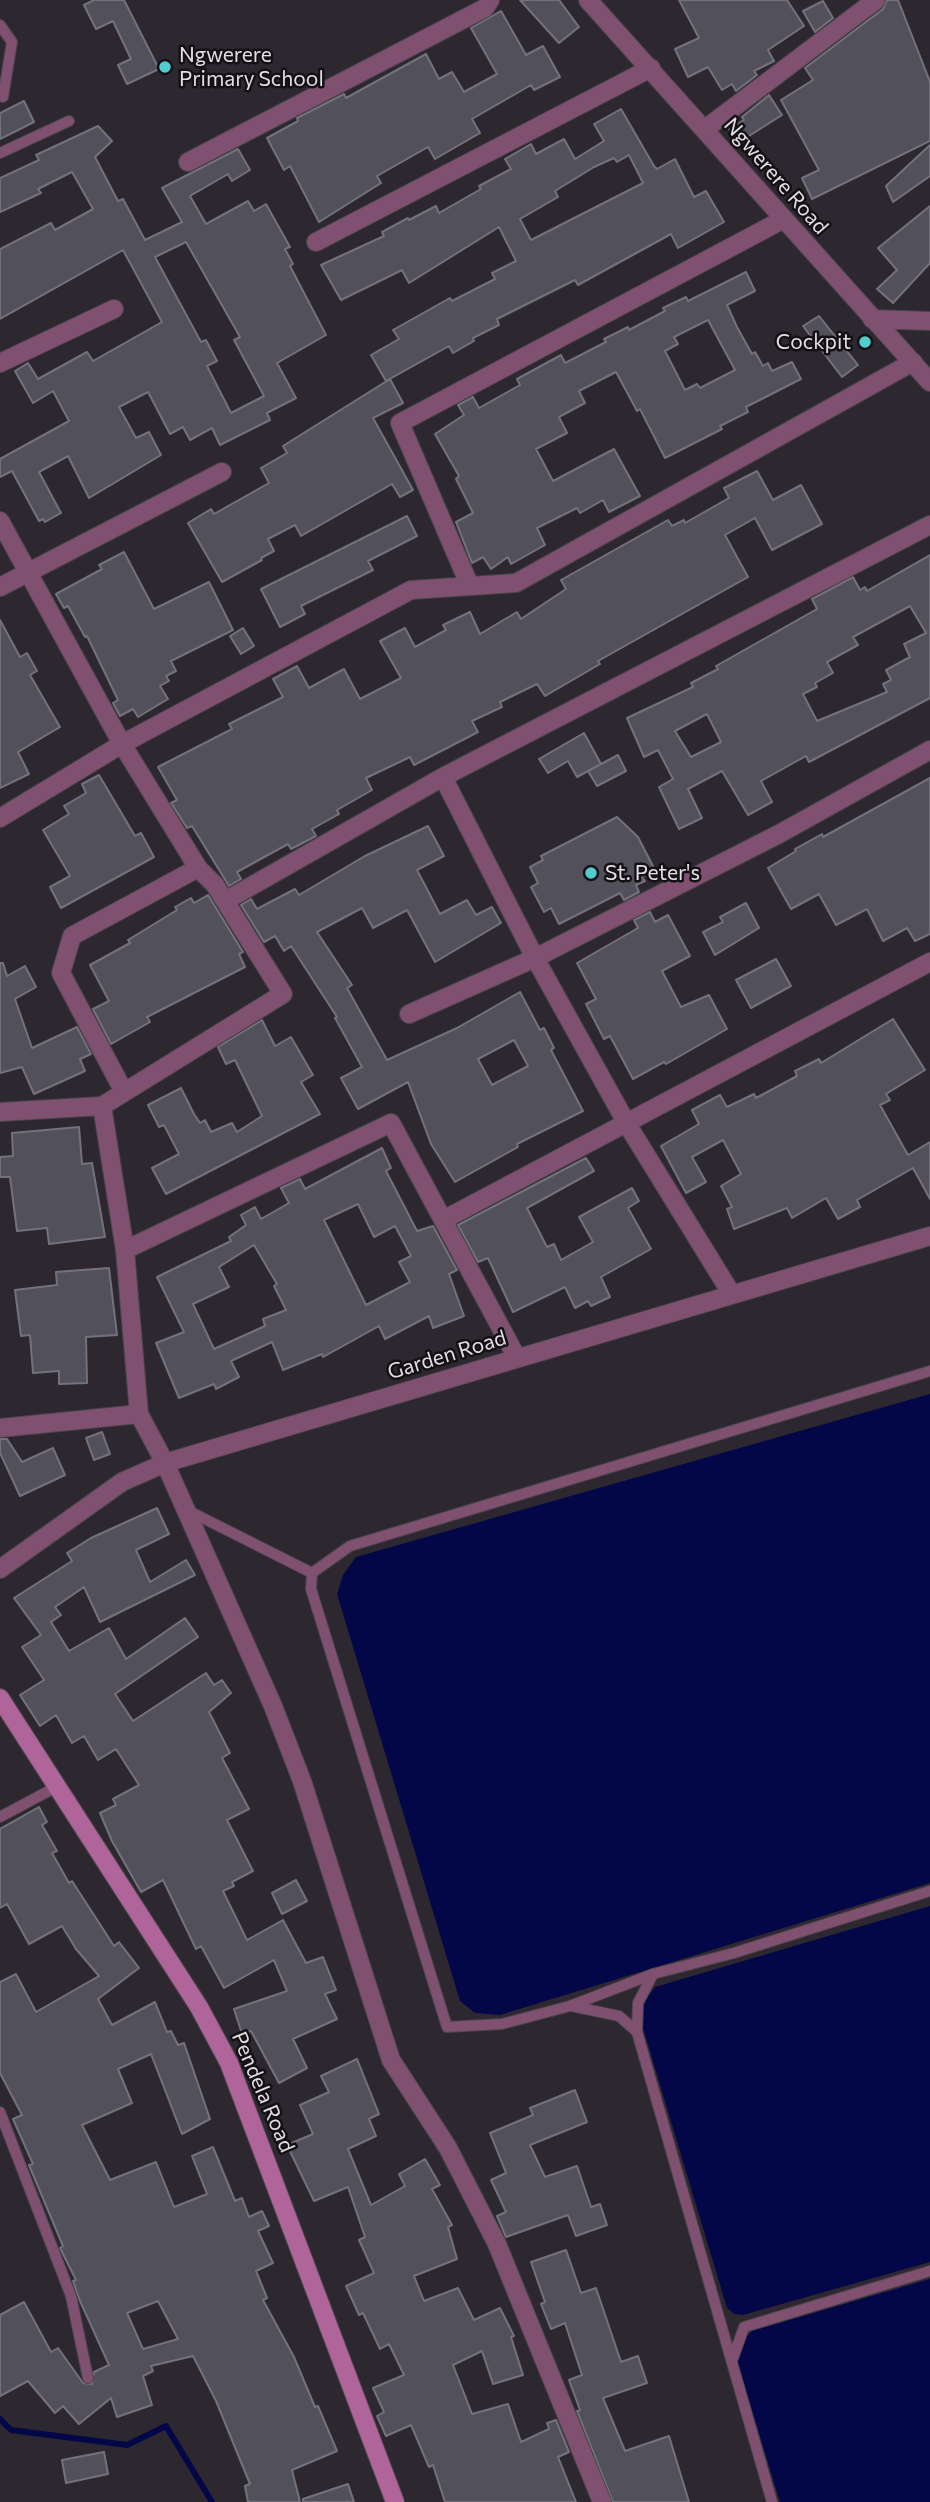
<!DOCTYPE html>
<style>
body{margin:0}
canvas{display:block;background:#2d272f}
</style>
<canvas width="930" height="2502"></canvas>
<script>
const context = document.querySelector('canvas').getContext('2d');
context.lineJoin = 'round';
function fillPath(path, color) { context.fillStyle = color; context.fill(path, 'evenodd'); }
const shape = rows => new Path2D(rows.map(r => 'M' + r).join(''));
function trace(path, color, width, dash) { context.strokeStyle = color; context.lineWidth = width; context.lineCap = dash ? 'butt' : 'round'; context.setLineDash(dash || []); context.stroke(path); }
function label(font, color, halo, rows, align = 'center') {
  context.font = font + ' Commissioner,sans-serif'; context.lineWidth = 5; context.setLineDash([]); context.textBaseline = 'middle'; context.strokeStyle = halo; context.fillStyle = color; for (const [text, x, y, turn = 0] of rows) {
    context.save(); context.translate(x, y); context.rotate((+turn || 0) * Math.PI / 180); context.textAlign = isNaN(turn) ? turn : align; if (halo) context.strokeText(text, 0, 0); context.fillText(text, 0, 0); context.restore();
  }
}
const water = shape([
 [930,1394,930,1883,500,2015,475,2013,460,2001,337,1594,343,1575,356,1557],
 [930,1906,930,2262,743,2315,734,2314,727,2308,640,2018,642,2005,655,1987],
 [930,2279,930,2502,780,2502,737,2361,744,2339,752,2331]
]);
const stream = shape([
 [0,2419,11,2430,127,2445,166,2426,212,2502]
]);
const building = shape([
 [94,0,124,0,159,69,127,84,118,65,131,59,113,21,96,29,84,5,94,0],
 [520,0,559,0,579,27,559,43,520,0],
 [679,0,787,0,804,26,768,50,774,61,754,71,757,75,736,91,732,84,722,90,708,67,688,77,675,49,699,38,679,0],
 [887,0,898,0,930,82,930,141,812,199,802,178,819,170,781,100,813,80,805,68,883,9,887,0],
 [823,1,833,18,815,32,803,11,823,1],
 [501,11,526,55,543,46,560,77,534,90,531,85,472,119,480,133,435,159,428,147,377,176,381,183,319,222,290,166,284,170,267,138,298,121,297,118,344,94,346,98,426,54,439,79,452,72,464,92,497,74,471,28,501,11],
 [769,95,782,115,738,143,729,129,744,120,742,117,769,95],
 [24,101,34,122,0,139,0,113,24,101],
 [621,109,654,166,657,169,675,159,694,197,706,191,724,222,678,248,671,234,578,285,575,280,497,319,499,325,473,338,474,341,453,353,449,346,386,381,371,355,399,339,393,330,450,298,452,301,495,279,492,273,516,261,499,227,409,283,402,270,341,300,321,265,384,236,382,232,408,218,409,220,436,206,439,213,481,189,479,186,511,169,505,159,531,144,536,154,564,139,575,159,604,141,594,124,621,109],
 [629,155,643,183,531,240,520,219,558,197,555,191,594,167,614,158,617,162,629,155],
 [98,126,112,141,95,157,118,201,123,199,145,240,182,222,162,188,238,149,250,170,232,181,228,174,190,196,206,224,248,201,254,211,266,204,290,247,285,249,293,264,290,266,326,335,277,363,296,398,267,413,270,420,220,445,212,428,190,440,183,427,170,434,148,392,119,407,136,438,149,432,161,455,89,498,68,456,39,472,61,513,45,522,43,519,39,521,12,471,0,477,0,459,69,421,53,391,33,403,15,371,28,363,38,379,87,352,93,361,162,322,123,250,0,319,0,249,51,223,55,230,93,209,72,172,38,189,41,193,0,212,0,178,39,160,36,155,98,126],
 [186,242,240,337,234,340,264,396,231,413,207,366,217,361,206,340,201,342,155,257,186,242],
 [930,145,930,176,893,202,886,186,930,145],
 [930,206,930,263,893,303,877,289,897,270,878,248,930,206],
 [746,272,755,291,727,305,737,327,752,354,755,352,763,366,768,363,772,371,792,362,801,379,746,407,748,412,720,426,722,429,665,458,640,409,637,411,616,372,579,391,585,403,559,417,567,433,536,449,553,481,614,449,640,496,609,512,603,500,580,513,577,508,537,528,545,545,511,564,508,557,491,569,483,557,472,563,456,522,473,513,456,479,459,476,435,434,464,415,458,405,473,397,479,408,520,385,517,379,561,355,565,363,606,342,604,339,628,327,629,330,665,311,663,308,686,297,688,301,746,272],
 [708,320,735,370,700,388,697,384,685,390,665,351,678,344,674,337,708,320],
 [819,316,858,365,842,377,803,326,819,316],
 [390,379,403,403,373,418,413,490,400,497,392,484,301,536,295,525,268,539,274,551,261,558,262,560,222,582,188,523,211,509,214,514,269,483,261,468,287,453,283,446,390,379],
 [757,471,773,500,801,485,822,524,772,550,755,518,725,535,748,577,598,661,600,664,545,696,537,684,500,702,502,707,472,721,478,732,414,765,410,757,366,778,372,790,337,810,339,814,312,829,316,836,291,849,288,844,237,872,241,879,229,886,192,826,187,828,171,803,177,800,158,767,232,729,229,724,283,697,273,679,297,666,309,688,344,669,360,699,401,678,380,641,405,628,415,647,446,630,443,625,470,612,480,634,517,612,521,619,566,589,561,580,668,520,672,526,684,520,685,523,729,498,724,488,757,471],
 [407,516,417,536,368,561,373,570,301,606,305,614,280,627,261,589,407,516],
 [124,552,154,609,209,582,233,630,171,661,176,671,166,676,169,681,160,686,168,699,138,717,133,709,120,716,113,703,118,700,87,636,85,637,68,606,64,608,56,594,102,569,99,565,124,552],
 [930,555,930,698,809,762,806,756,761,781,772,802,748,815,722,771,688,789,702,818,679,829,659,787,673,779,658,750,644,757,627,718,693,687,691,683,718,669,716,666,817,609,812,599,853,577,860,590,865,587,867,591,930,555],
 [910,606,926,633,904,644,910,657,886,670,891,680,883,684,887,692,817,721,803,694,817,687,815,683,833,673,827,662,858,645,853,637,910,606],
 [707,714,721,742,691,757,675,731,707,714],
 [0,620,20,657,27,653,37,671,30,675,60,727,18,752,29,774,0,788,0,620],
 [243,628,254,646,241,654,230,636,243,628],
 [584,733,601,764,577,777,568,761,548,773,539,759,584,733],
 [618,755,626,771,597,786,588,771,618,755],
 [99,775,135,836,141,833,154,857,61,908,50,887,70,876,43,830,69,814,64,806,86,793,82,784,99,775],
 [930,778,930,934,915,941,907,928,883,941,867,909,836,925,819,894,791,909,768,868,796,851,795,849,822,834,823,837,930,778],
 [617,817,638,837,655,870,642,877,645,881,636,885,639,892,624,900,620,893,559,924,551,908,544,912,531,887,538,883,530,867,543,860,541,856,617,817],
 [428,826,444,856,417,870,440,914,467,900,476,915,492,907,501,923,435,962,407,910,373,928,362,908,317,932,352,985,347,988,387,1060,457,1028,520,992,540,1030,544,1028,554,1048,551,1050,583,1111,517,1144,518,1147,455,1182,431,1144,408,1082,358,1109,341,1078,362,1067,335,1018,337,1017,291,946,284,951,275,936,264,942,241,905,251,899,257,909,295,889,299,895,365,856,428,826],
 [514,1040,528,1066,492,1085,478,1059,514,1040],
 [208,895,243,952,239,954,245,967,147,1017,150,1022,111,1044,93,1009,109,1001,90,965,130,943,128,940,177,910,175,907,191,898,194,903,208,895],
 [746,903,759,928,715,955,703,932,723,922,720,917,746,903],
 [650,912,655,922,668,915,690,956,662,971,681,1007,709,995,727,1029,666,1064,664,1062,633,1079,610,1036,604,1039,586,1004,596,999,577,963,638,928,634,920,650,912],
 [776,959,791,986,751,1008,736,980,776,959],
 [0,963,3,963,7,976,25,966,36,987,15,999,32,1048,77,1027,91,1054,80,1059,85,1071,34,1094,22,1067,0,1073,0,963],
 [893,1019,925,1070,886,1094,890,1100,880,1105,908,1155,930,1142,930,1199,913,1168,857,1200,860,1207,838,1219,826,1198,792,1218,787,1208,734,1229,727,1209,732,1207,721,1186,741,1174,723,1140,692,1157,706,1182,686,1193,661,1146,699,1124,692,1110,720,1095,727,1107,754,1094,756,1098,797,1076,795,1071,819,1059,821,1063,893,1019],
 [262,1020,275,1046,291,1037,313,1075,301,1082,320,1114,166,1194,152,1168,179,1154,164,1125,159,1127,148,1105,181,1088,194,1114,200,1123,205,1120,211,1132,232,1123,237,1132,262,1116,235,1060,226,1064,218,1047,262,1020],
 [79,1127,82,1164,92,1163,105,1237,49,1244,47,1228,17,1231,10,1177,0,1177,0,1157,13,1156,12,1133,79,1127],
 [382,1148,391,1168,386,1171,417,1231,433,1226,457,1270,449,1274,464,1316,433,1328,429,1316,385,1339,379,1326,323,1357,322,1354,283,1370,272,1342,231,1361,239,1377,216,1389,214,1384,179,1398,156,1343,184,1332,157,1277,231,1241,229,1237,246,1225,241,1215,255,1207,261,1219,289,1203,281,1188,300,1179,305,1189,382,1148],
 [358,1204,374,1237,395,1226,411,1256,399,1262,410,1282,366,1305,324,1220,358,1204],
 [254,1245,277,1284,274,1286,286,1310,263,1319,265,1326,214,1349,193,1304,229,1287,219,1267,254,1245],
 [586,1158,594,1171,527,1208,547,1247,554,1244,561,1260,593,1242,579,1217,632,1188,639,1201,628,1208,651,1249,601,1277,610,1297,591,1306,588,1301,575,1308,565,1287,513,1312,488,1258,478,1262,458,1225,586,1158],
 [109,1268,117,1335,86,1337,87,1383,59,1384,59,1371,33,1373,30,1335,21,1336,15,1290,57,1285,56,1272,109,1268],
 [102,1432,110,1454,94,1460,86,1438,102,1432],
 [0,1439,7,1439,22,1462,53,1448,65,1475,20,1496,0,1453,0,1439],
 [157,1508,169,1534,136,1550,150,1582,186,1560,195,1575,100,1622,84,1587,55,1607,61,1615,51,1622,69,1651,109,1628,126,1659,185,1618,198,1637,115,1694,133,1721,206,1673,214,1685,222,1680,231,1693,209,1712,230,1753,222,1758,249,1809,227,1820,253,1871,232,1882,234,1886,223,1891,247,1940,283,1920,306,1963,323,1957,336,1990,325,1994,337,2019,293,2039,307,2068,279,2083,251,2031,242,2034,234,2009,287,1991,274,1960,224,1988,201,1946,196,1949,163,1880,141,1892,112,1841,100,1813,116,1805,113,1799,139,1785,116,1749,98,1760,84,1736,72,1743,56,1715,40,1726,20,1695,44,1680,22,1647,41,1635,14,1598,72,1561,67,1553,91,1538,157,1508],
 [39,1807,47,1822,42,1825,57,1851,52,1853,69,1883,72,1881,114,1946,119,1942,139,1968,98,1999,112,2025,155,2002,167,2032,171,2031,178,2045,184,2043,210,2119,182,2134,151,2054,118,2069,132,2103,82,2125,110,2180,156,2162,174,2207,207,2194,192,2156,213,2147,235,2201,242,2198,249,2217,262,2211,269,2226,258,2231,273,2263,256,2271,267,2298,263,2300,294,2357,315,2407,318,2406,337,2451,292,2470,300,2502,248,2502,245,2486,250,2484,216,2401,193,2356,151,2366,153,2371,143,2376,152,2405,117,2417,111,2398,79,2424,63,2406,55,2413,28,2381,0,2396,0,2315,24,2302,51,2352,58,2348,83,2383,92,2384,94,2372,109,2365,80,2301,73,2281,76,2280,60,2248,63,2246,29,2165,33,2164,13,2119,22,2115,0,2073,0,1982,16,1974,36,2012,99,1976,76,1949,62,1926,29,1944,7,1904,0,1908,0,1829,39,1807],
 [158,2301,178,2339,143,2349,127,2313,158,2301],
 [296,1880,307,1901,282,1914,272,1893,296,1880],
 [357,2059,379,2114,369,2119,376,2136,348,2149,371,2205,405,2186,399,2174,425,2159,440,2185,432,2189,452,2225,448,2227,457,2259,414,2276,424,2301,458,2288,474,2320,500,2308,514,2336,511,2337,523,2375,493,2384,482,2351,453,2365,472,2414,508,2404,521,2442,549,2429,547,2423,556,2420,569,2452,558,2457,576,2502,445,2502,433,2465,429,2467,411,2425,386,2436,377,2416,384,2412,373,2388,404,2375,389,2344,380,2349,363,2313,359,2315,346,2286,374,2273,359,2240,365,2237,348,2187,314,2201,287,2145,313,2134,300,2105,329,2092,321,2076,357,2059],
 [575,2090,587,2122,530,2145,545,2177,577,2166,591,2207,600,2204,607,2225,576,2236,568,2215,506,2237,497,2216,506,2212,491,2180,506,2173,490,2133,533,2115,530,2108,575,2090],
 [566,2250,581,2293,596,2288,621,2362,638,2356,647,2383,603,2398,625,2451,669,2436,689,2502,613,2502,577,2411,580,2410,569,2380,582,2375,565,2323,551,2329,541,2304,545,2302,531,2262,566,2250],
 [104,2452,108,2474,66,2483,62,2460,104,2452],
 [348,2484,354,2502,303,2502,303,2499,348,2484]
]);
const lane = shape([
 [0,25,12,42,3,97],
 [0,153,69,121],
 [930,1371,350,1546,312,1573,311,1589,447,2027,502,2024,570,2006,653,1974,734,1953,930,1891],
 [187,1510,312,1573],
 [0,1817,58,1786],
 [571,2006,619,2016,637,2032,772,2502],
 [637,2032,638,2003,653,1974],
 [0,2112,71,2296,88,2378],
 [733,2358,744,2327,930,2271]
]);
const street = shape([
 [588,0,930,382],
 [705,129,876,0],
 [188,162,485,8,490,0],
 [316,242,651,68],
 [872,319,930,321],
 [0,363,114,309],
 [0,521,122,744,198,868,72,936,61,973,124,1092],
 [469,584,400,423,784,219],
 [0,587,222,472],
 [443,777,535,958,627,1124,731,1293],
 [0,818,122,744,411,590,516,583,913,362],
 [198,868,215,885,225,901,443,777,930,525],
 [225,901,283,994,102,1106,125,1250,139,1414,165,1463,273,1706,302,1781,391,2060,448,2148,497,2244,602,2502],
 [409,1014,535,958,779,834,930,750],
 [0,1112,102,1106],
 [445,1219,930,962],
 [125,1250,391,1123,517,1358],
 [0,1428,139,1414],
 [0,1569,122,1482,165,1463,930,1236]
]);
const secondary = shape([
 [0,1698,199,2007,229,2063,395,2502]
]);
const markers = [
 [165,67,7,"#52cdcd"],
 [865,342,7,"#52cdcd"],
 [591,873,7,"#52cdcd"]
];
const poiNames = [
 ["Ngwerere",179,55],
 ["Primary School",179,79],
 ["Cockpit",851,342,"right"],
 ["St. Peter's",605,873]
];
const streetNames = [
 ["Ngwerere Road",776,176,49],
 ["Garden Road",447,1355,-17],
 ["Pendela Road",263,2092,67]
];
fillPath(water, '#030748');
trace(stream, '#030748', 6);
fillPath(building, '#52515b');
trace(building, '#73727c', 2);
trace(lane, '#4a444c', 12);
trace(street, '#4a444c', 20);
trace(secondary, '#4a444c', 20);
trace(lane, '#805071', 10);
trace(street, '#805071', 18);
trace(secondary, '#af649a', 18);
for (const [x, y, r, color] of markers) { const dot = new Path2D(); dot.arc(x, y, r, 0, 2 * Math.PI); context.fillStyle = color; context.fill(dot); trace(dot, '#141115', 2.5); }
label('21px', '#e2dee3', '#141115', poiNames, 'left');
label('21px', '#e2dee3', '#141115', streetNames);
</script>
